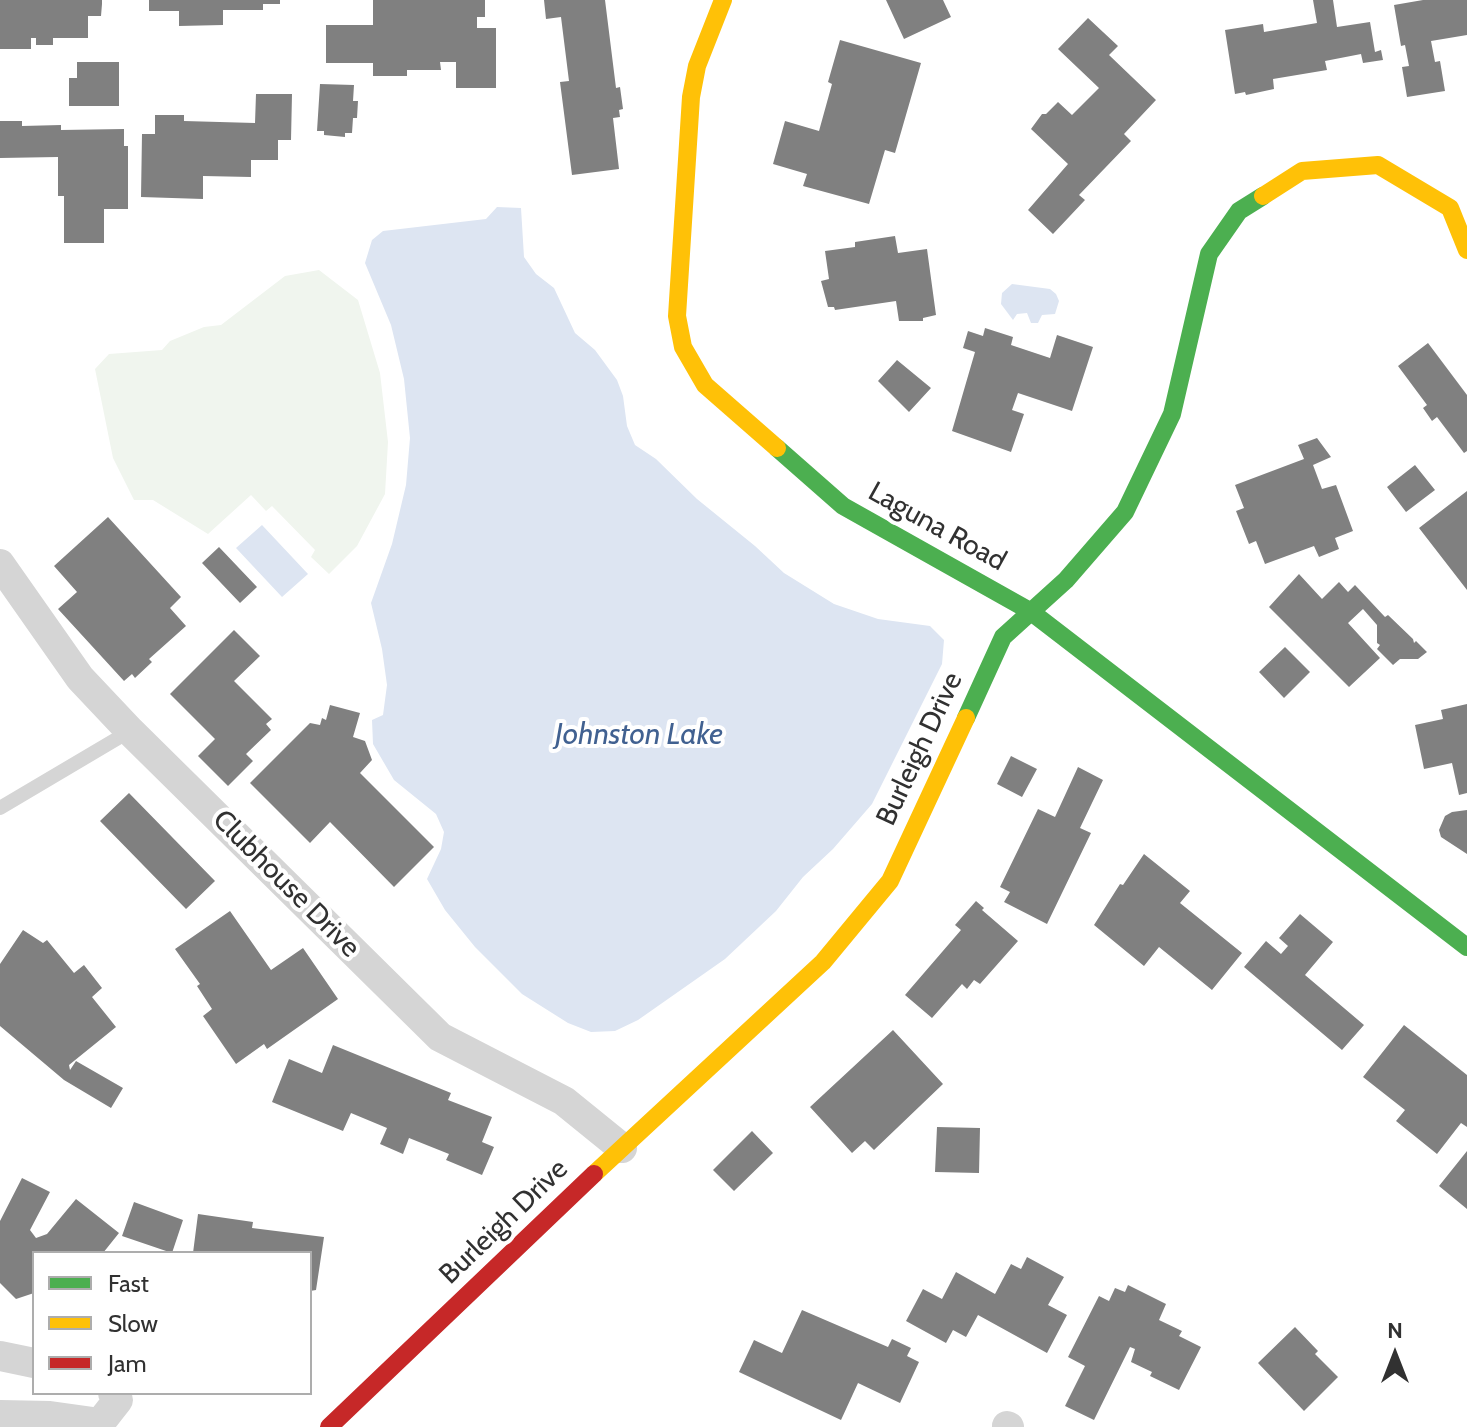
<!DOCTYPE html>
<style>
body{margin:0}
#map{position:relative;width:1467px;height:1427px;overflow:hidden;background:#fff;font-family:Cabin,sans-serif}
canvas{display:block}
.legend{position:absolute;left:32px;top:1251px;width:280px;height:144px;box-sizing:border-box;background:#fff;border:2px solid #adadad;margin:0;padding:10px 14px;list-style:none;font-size:24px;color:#313131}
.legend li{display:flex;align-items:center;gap:16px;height:40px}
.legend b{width:40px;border:2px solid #adadad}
.north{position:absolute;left:1355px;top:1315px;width:80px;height:80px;-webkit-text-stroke:6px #fff;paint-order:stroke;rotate:0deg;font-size:22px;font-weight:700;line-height:32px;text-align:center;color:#313131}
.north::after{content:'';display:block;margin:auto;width:28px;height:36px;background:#313131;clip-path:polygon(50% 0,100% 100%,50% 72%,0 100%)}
</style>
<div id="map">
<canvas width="1467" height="1427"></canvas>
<ul class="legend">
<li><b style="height:10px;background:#4caf50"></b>Fast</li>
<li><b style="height:10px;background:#ffc107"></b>Slow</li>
<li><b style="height:10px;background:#c62828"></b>Jam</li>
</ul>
<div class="north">N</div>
</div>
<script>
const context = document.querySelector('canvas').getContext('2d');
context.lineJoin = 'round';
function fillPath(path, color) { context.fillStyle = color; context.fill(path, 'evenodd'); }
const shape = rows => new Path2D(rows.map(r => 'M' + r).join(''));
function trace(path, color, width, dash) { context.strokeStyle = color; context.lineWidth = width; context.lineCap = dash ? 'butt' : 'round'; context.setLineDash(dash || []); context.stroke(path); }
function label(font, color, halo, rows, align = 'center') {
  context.font = font + ' Cabin,sans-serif'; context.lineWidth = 8; context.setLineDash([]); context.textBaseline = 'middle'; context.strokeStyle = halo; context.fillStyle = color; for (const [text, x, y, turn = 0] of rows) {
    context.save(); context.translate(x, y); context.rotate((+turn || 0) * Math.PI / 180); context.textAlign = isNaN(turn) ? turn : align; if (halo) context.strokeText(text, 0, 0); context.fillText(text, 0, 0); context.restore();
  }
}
const green = shape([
 [319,270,358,300,380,373,388,442,385,494,357,546,329,574,311,557,315,550,272,506,266,511,251,495,208,534,153,500,134,500,113,458,95,369,109,354,162,350,170,341,204,327,221,325,285,276]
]);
const water = shape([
 [497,207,521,208,524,257,536,274,554,288,575,333,595,350,617,380,623,396,627,426,635,445,656,459,697,499,755,546,784,573,834,604,878,619,930,626,944,640,942,664,872,804,833,849,803,877,776,911,725,959,638,1020,615,1031,591,1032,568,1023,522,994,475,947,445,910,427,879,441,849,444,832,436,814,394,780,373,744,372,720,383,715,387,685,382,649,371,603,392,544,406,485,410,438,404,379,391,325,365,263,372,240,383,231,486,219],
 [1012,284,1050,289,1056,294,1059,301,1055,314,1042,315,1038,323,1031,323,1027,313,1017,314,1013,320,1001,304,1002,293],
 [262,525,308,574,282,597,236,548]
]);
const building = shape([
 [0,0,102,0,102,4,101,16,88,16,88,38,53,38,53,45,36,45,36,38,31,38,31,49,0,49],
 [149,0,280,0,280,4,263,4,263,10,223,10,223,25,179,26,179,11,149,11],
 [373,0,485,0,485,17,477,17,477,28,496,28,496,88,456,88,456,62,440,62,441,70,407,70,407,76,373,76,373,63,326,63,326,25,373,25],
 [544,0,605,0,616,88,620,87,623,109,619,110,620,117,613,118,619,169,572,175,560,82,569,81,561,17,546,19],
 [886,0,943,0,951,17,904,39],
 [1313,0,1333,0,1337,27,1370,22,1375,52,1381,50,1383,60,1363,63,1361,54,1325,61,1327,70,1273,79,1274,89,1246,95,1245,92,1235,94,1225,30,1263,24,1264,32,1317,23],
 [1423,0,1467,0,1467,35,1431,41,1435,62,1440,61,1445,91,1407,97,1402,67,1409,66,1405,45,1401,46,1394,5],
 [1088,18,1118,46,1109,55,1156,100,1124,134,1131,141,1079,195,1085,200,1053,234,1028,210,1068,164,1031,129,1042,114,1046,114,1058,102,1072,115,1099,88,1058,49],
 [840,40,921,63,895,153,885,150,869,204,803,186,807,174,773,164,785,121,819,131,832,84,828,82],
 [77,62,119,62,119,106,69,106,69,78,77,78],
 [320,84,354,85,353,101,358,101,357,118,353,118,352,133,345,133,345,137,324,135,324,131,317,131],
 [256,94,292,94,291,140,278,140,278,160,251,160,251,177,203,176,203,199,141,197,142,134,155,134,155,115,184,115,184,121,255,123],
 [0,121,22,121,22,126,61,125,61,130,124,129,124,146,128,146,128,209,104,209,104,243,64,243,64,196,58,196,58,157,0,158],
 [895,236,898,253,927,249,936,315,923,318,923,321,899,321,896,301,835,310,834,307,828,307,821,281,829,279,825,251,855,247,855,242],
 [985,328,1013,337,1011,345,1050,358,1057,335,1093,347,1072,411,1018,393,1012,410,1024,414,1011,452,952,431,975,352,963,348,968,331,983,336],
 [1428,343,1467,395,1467,451,1464,453,1437,417,1432,421,1423,408,1427,405,1398,366],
 [897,360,931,388,909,412,878,381],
 [1317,438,1331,457,1313,465,1322,489,1336,485,1353,531,1335,538,1339,549,1319,557,1314,546,1265,564,1256,541,1249,544,1236,511,1244,508,1235,485,1304,459,1298,445],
 [1415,465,1435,490,1406,512,1387,487],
 [1467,491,1467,590,1419,528],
 [108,517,181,597,170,608,186,626,149,659,152,662,135,678,132,674,124,681,58,609,77,592,54,566],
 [219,547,257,587,240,603,202,563],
 [1299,574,1322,599,1339,582,1348,592,1355,585,1385,617,1388,615,1413,639,1414,643,1416,641,1427,652,1418,659,1400,659,1393,665,1377,649,1380,645,1377,643,1377,625,1363,609,1348,623,1380,658,1349,687,1269,607],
 [234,630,260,656,234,681,272,719,266,724,271,730,246,754,253,761,228,786,198,756,215,739,170,694],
 [1285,647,1310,672,1284,698,1259,672],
 [1467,704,1467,793,1459,795,1452,763,1424,769,1415,725,1443,719,1441,710],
 [330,705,360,713,353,737,365,741,372,760,360,773,434,847,394,887,330,822,310,843,250,783,310,723,320,725,322,718,326,720],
 [1011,756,1037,769,1022,797,997,784],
 [1078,767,1103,780,1080,828,1091,833,1047,924,1004,902,1010,892,1000,887,1038,809,1055,817],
 [129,793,215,881,186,909,100,821],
 [1467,810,1467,854,1441,837,1439,830,1445,816,1452,812],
 [1144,854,1190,891,1180,903,1242,953,1212,990,1159,947,1144,966,1094,925,1120,884,1123,885],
 [976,901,984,908,982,910,1018,941,980,984,974,980,967,989,962,984,932,1018,905,995,961,930,955,925],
 [230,911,271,970,303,948,338,999,267,1049,264,1044,236,1064,203,1016,212,1009,197,986,200,984,175,949],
 [1300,914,1333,942,1305,975,1364,1025,1342,1050,1244,967,1266,941,1281,954,1288,946,1279,938],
 [23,930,43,943,47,940,74,973,84,965,102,988,92,997,116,1027,69,1065,70,1070,76,1061,123,1088,111,1108,64,1080,0,1026,0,964],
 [1404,1025,1467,1075,1467,1127,1461,1123,1437,1154,1396,1121,1405,1110,1363,1077],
 [893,1030,943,1084,874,1150,865,1141,852,1153,810,1107],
 [333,1045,451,1093,448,1100,492,1117,482,1142,494,1147,482,1175,446,1160,449,1154,409,1138,403,1154,380,1144,387,1128,351,1113,343,1131,272,1102,289,1059,322,1073],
 [937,1127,980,1128,979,1173,935,1172],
 [752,1131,773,1153,734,1191,713,1170],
 [1467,1151,1467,1209,1439,1186],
 [22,1178,50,1192,30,1230,36,1238,47,1234,76,1199,119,1233,103,1253,34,1253,34,1293,16,1299,0,1283,0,1221],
 [134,1202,183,1220,172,1253,122,1236],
 [198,1214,253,1222,252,1228,324,1237,316,1290,310,1291,310,1253,193,1253],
 [1027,1257,1064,1277,1048,1305,1067,1315,1047,1353,978,1315,966,1337,953,1330,946,1343,906,1321,923,1289,942,1299,956,1272,995,1294,1011,1264,1021,1269],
 [1128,1285,1166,1304,1159,1320,1182,1331,1179,1336,1201,1347,1179,1390,1150,1376,1152,1372,1131,1362,1135,1349,1130,1347,1094,1420,1065,1406,1085,1366,1068,1357,1099,1296,1109,1301,1115,1288,1125,1292],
 [802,1310,888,1347,892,1339,911,1348,907,1356,919,1362,900,1403,858,1383,841,1420,739,1372,754,1340,782,1353],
 [1295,1327,1318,1351,1315,1354,1338,1377,1304,1411,1258,1363]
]);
const lane = shape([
 [0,808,130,731]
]);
const street = shape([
 [0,564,80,678,130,731,440,1037,564,1101,622,1148],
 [0,1356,34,1363],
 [0,1415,50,1416,100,1423,118,1400,113,1393],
 [1007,1426,1009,1427]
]);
const fast = shape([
 [777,448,843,506,1030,611,1467,947],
 [966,718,1003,637,1066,580,1125,512,1172,414,1209,254,1239,211,1263,196]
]);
const slow = shape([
 [723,0,697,66,691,97,677,316,683,347,705,385,777,448],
 [1263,196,1302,171,1378,165,1450,208,1467,250],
 [594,1174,823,962,890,881,966,718]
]);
const jam = shape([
 [329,1427,594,1174]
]);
const streetNames = [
 ["Laguna Road",937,527,29],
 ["Burleigh Drive",920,749,-65],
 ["Clubhouse Drive",286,884,45],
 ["Burleigh Drive",504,1222,-44]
];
const waterNames = [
 ["Johnston Lake",639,735]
];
fillPath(green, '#f0f5ee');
fillPath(water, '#dde5f2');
fillPath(building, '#808080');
trace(lane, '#d5d5d5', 14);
trace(street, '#d5d5d5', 30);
trace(fast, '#4caf50', 18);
trace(slow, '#ffc107', 18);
trace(jam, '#c62828', 18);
label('28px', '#313131', '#fff', streetNames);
label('italic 30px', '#416191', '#fff', waterNames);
</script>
